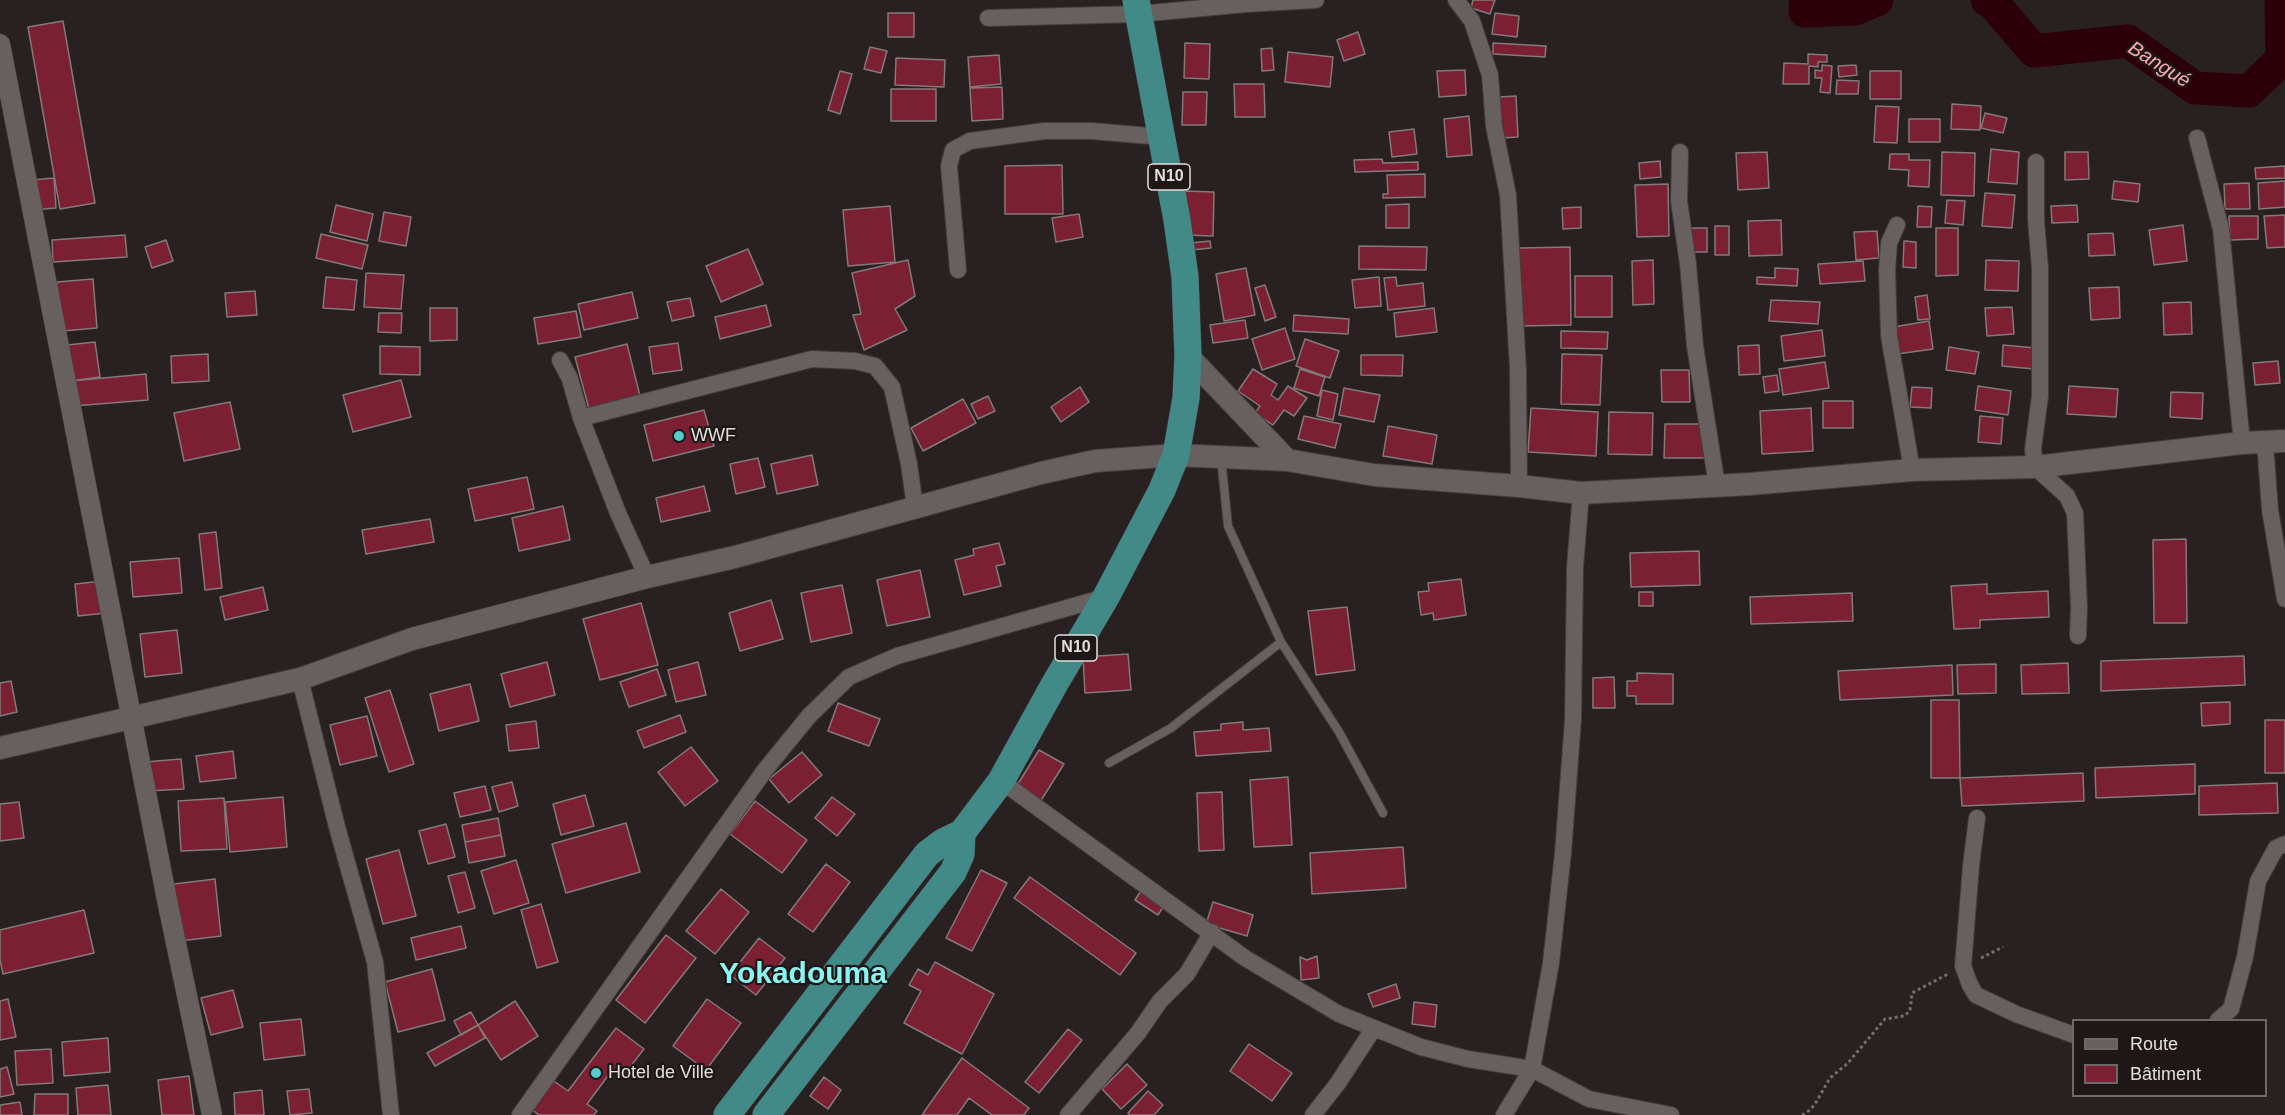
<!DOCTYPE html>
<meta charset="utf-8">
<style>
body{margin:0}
#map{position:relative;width:2285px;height:1115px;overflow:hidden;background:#282021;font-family:Arial,sans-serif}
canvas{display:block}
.legend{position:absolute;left:2072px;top:1019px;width:195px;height:78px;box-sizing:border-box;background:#1e1717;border:2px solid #6d6767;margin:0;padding:8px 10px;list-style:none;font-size:18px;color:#e3dede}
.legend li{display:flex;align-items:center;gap:12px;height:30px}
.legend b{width:30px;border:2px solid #6d6767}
</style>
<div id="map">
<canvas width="2285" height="1115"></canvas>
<ul class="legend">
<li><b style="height:8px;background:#685f5f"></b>Route</li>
<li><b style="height:16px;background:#7b2033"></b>Bâtiment</li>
</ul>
</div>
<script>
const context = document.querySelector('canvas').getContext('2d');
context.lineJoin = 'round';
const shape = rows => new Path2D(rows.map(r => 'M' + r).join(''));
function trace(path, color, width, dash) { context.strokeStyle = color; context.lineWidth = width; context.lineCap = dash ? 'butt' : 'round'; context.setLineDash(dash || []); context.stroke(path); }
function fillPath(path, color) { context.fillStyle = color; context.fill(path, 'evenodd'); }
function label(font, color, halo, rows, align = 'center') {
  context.font = font + ' Arial,sans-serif'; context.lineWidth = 4.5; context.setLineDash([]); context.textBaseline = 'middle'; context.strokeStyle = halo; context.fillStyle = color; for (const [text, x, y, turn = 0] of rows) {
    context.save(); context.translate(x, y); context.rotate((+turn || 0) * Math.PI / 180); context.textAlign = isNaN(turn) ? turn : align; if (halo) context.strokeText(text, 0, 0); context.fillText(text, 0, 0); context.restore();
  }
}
const river = shape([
 [1806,0,1805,11,1855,9,1877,0],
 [1987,0,1993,3,2034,51,2128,41,2195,88,2249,91,2282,59,2281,0]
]);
const building = shape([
 [1473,0,1495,0,1490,14,1471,8,1473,0],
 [888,13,914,13,914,37,888,37,888,13],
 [1495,13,1519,16,1517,37,1492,34,1495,13],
 [63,21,95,203,60,209,28,27,63,21],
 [1358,32,1365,54,1344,61,1337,40,1358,32],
 [1185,43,1210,44,1209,79,1184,78,1185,43],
 [1493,43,1546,46,1545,57,1493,54,1493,43],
 [870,47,887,51,881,73,864,69,870,47],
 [1272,48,1274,70,1262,71,1261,49,1272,48],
 [1288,52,1333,57,1330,87,1285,82,1288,52],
 [1808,54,1827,55,1827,62,1818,62,1818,67,1809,66,1809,84,1783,84,1784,63,1808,64,1808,54],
 [999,55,1001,84,970,87,968,57,999,55],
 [896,58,945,60,944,87,895,85,896,58],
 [1822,65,1832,66,1830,93,1820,92,1822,78,1815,78,1815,70,1822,71,1822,65],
 [1856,65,1857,75,1839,77,1838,66,1856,65],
 [1465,70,1466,95,1439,97,1437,71,1465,70],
 [840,71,852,74,840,114,828,110,840,71],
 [1870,71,1901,71,1901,99,1870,99,1870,71],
 [1837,80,1859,81,1858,94,1836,94,1837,80],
 [1234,84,1264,84,1265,117,1235,117,1234,84],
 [1002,87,1003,119,972,121,970,88,1002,87],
 [891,89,936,89,936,121,891,121,891,89],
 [1183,92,1207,92,1206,125,1182,125,1183,92],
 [1516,96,1518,137,1501,138,1499,97,1516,96],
 [1952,104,1981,106,1980,130,1951,129,1952,104],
 [1876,106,1899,107,1897,143,1874,142,1876,106],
 [1985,113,2007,118,2003,133,1981,128,1985,113],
 [1469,116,1472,155,1447,157,1444,119,1469,116],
 [1909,119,1940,119,1940,142,1909,142,1909,119],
 [1414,129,1417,154,1392,157,1389,132,1414,129],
 [1991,149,2019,152,2017,184,1988,182,1991,149],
 [1767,152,1769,188,1738,190,1736,153,1767,152],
 [1942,152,1975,153,1974,196,1941,195,1942,152],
 [2065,152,2088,152,2089,179,2065,180,2065,152],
 [1890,154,1909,154,1909,160,1930,160,1929,187,1908,186,1909,170,1889,169,1890,154],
 [1382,159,1383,163,1418,162,1418,170,1355,172,1354,160,1382,159],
 [1660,161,1661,177,1640,179,1639,163,1660,161],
 [1062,165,1063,214,1005,214,1005,166,1062,165],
 [2285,166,2285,178,2256,179,2255,168,2285,166],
 [1425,174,1425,197,1383,198,1383,194,1388,194,1387,175,1425,174],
 [54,178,56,208,33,210,31,180,54,178],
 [2114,181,2140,184,2138,202,2112,199,2114,181],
 [2285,181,2285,207,2259,209,2258,183,2285,181],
 [2249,183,2250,209,2225,209,2224,184,2249,183],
 [1668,184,1669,236,1637,237,1635,185,1668,184],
 [1185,191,1214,192,1213,236,1183,235,1185,191],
 [1985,193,2015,195,2012,228,1982,226,1985,193],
 [1947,200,1965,201,1963,225,1945,223,1947,200],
 [1409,204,1409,228,1386,228,1386,205,1409,204],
 [336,205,373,214,367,241,330,232,336,205],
 [2077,205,2078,222,2052,223,2051,206,2077,205],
 [890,206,895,262,848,266,843,210,890,206],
 [1918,206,1932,207,1931,227,1917,227,1918,206],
 [1581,207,1581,228,1563,229,1562,208,1581,207],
 [384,212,411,217,406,246,379,241,384,212],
 [1079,214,1083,237,1056,242,1052,218,1079,214],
 [2285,215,2285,247,2267,248,2264,216,2285,215],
 [2229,216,2258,216,2258,239,2230,240,2229,216],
 [1781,220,1782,255,1749,256,1748,221,1781,220],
 [2183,225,2187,261,2154,265,2149,230,2183,225],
 [1715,226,1729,226,1729,255,1715,255,1715,226],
 [1688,228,1707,228,1707,252,1687,252,1688,228],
 [1936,228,1958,228,1958,275,1936,276,1936,228],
 [1877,231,1879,258,1856,260,1854,232,1877,231],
 [2113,233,2115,255,2089,256,2088,234,2113,233],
 [321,234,368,245,362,269,316,258,321,234],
 [125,235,127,257,53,262,52,240,125,235],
 [166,240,173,261,152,268,145,247,166,240],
 [1210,241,1211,248,1191,250,1190,243,1210,241],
 [1904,241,1916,242,1916,268,1903,267,1904,241],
 [1359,246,1427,247,1426,270,1359,269,1359,246],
 [1570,247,1571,325,1520,326,1519,248,1570,247],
 [748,249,763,284,721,302,706,266,748,249],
 [908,260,915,296,895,309,907,330,864,350,853,315,861,314,852,273,908,260],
 [1653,260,1654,304,1633,305,1632,261,1653,260],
 [1986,260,2019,261,2018,291,1985,290,1986,260],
 [1863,261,1865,281,1820,284,1818,264,1863,261],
 [1246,268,1255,315,1224,321,1216,274,1246,268],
 [1775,268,1798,269,1797,286,1757,284,1757,277,1775,278,1775,268],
 [366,273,404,275,401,309,364,307,366,273],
 [1575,276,1612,276,1612,317,1575,317,1575,276],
 [326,277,357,280,354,310,323,308,326,277],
 [1379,277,1381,306,1355,308,1352,280,1379,277],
 [1396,277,1397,286,1423,283,1425,306,1388,310,1384,278,1396,277],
 [93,279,97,328,62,331,57,282,93,279],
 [1265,285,1276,317,1265,321,1255,288,1265,285],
 [2119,287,2120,318,2091,320,2089,288,2119,287],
 [255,291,257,315,227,317,225,293,255,291],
 [632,292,638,318,584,330,578,304,632,292],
 [1927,295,1930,319,1918,320,1915,297,1927,295],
 [690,298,694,316,672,321,667,302,690,298],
 [1771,300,1820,302,1818,324,1769,321,1771,300],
 [2191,302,2192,334,2164,335,2163,303,2191,302],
 [766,305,771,326,720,339,715,317,766,305],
 [2012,307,2014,334,1987,336,1985,308,2012,307],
 [430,308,457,308,457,340,430,341,430,308],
 [1434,308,1437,332,1396,337,1394,313,1434,308],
 [576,311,581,337,538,344,534,318,576,311],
 [379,313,402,313,401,333,378,332,379,313],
 [1294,315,1349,319,1348,334,1293,331,1294,315],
 [1245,320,1248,338,1213,343,1210,325,1245,320],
 [1929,321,1933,349,1897,354,1893,327,1929,321],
 [1285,328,1295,359,1262,370,1252,339,1285,328],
 [1822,330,1825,356,1784,361,1781,336,1822,330],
 [1561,331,1608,332,1607,349,1561,348,1561,331],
 [1305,339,1339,351,1330,378,1296,366,1305,339],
 [95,342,100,377,71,381,67,345,95,342],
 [678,343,682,370,653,374,649,347,678,343],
 [627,344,640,396,589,409,575,357,627,344],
 [1759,345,1760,374,1739,375,1738,346,1759,345],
 [2003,345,2036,348,2034,369,2002,366,2003,345],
 [380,346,420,347,420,375,380,374,380,346],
 [1949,347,1979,352,1975,374,1946,370,1949,347],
 [208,354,209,381,172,383,171,356,208,354],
 [1562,354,1602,355,1600,405,1561,404,1562,354],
 [1361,355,1403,355,1402,376,1361,375,1361,355],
 [2278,361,2280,383,2255,385,2253,363,2278,361],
 [1825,362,1829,388,1783,395,1779,369,1825,362],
 [1253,369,1277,384,1271,395,1278,400,1288,386,1307,398,1294,416,1284,410,1273,425,1255,413,1260,406,1238,391,1253,369],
 [1300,369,1325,377,1319,396,1294,388,1300,369],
 [1661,370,1689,370,1690,402,1662,402,1661,370],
 [146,374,148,400,74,406,71,381,146,374],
 [1777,375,1779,391,1765,393,1763,377,1777,375],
 [401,380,411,417,353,432,343,395,401,380],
 [1978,386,2011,391,2008,415,1975,410,1978,386],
 [2069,386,2118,389,2116,417,2067,414,2069,386],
 [1080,387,1089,402,1061,422,1051,407,1080,387],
 [1912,387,1932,388,1931,408,1910,407,1912,387],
 [1344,388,1380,395,1374,422,1339,415,1344,388],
 [1322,390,1338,394,1333,420,1317,416,1322,390],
 [2171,392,2203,393,2202,419,2170,417,2171,392],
 [988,396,995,411,978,419,971,404,988,396],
 [963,399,976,423,923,451,911,428,963,399],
 [1823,401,1853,401,1853,428,1823,428,1823,401],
 [230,402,240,449,184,461,174,413,230,402],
 [1531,408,1598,412,1596,456,1528,452,1531,408],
 [1811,408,1813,451,1762,454,1760,411,1811,408],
 [704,410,714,446,653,461,644,425,704,410],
 [1609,412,1653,413,1652,455,1608,454,1609,412],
 [1304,416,1341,424,1335,448,1298,439,1304,416],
 [1980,416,2003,418,2001,444,1978,442,1980,416],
 [1665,424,1706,424,1706,458,1664,458,1665,424],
 [1388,426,1437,435,1432,464,1383,456,1388,426],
 [812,455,818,485,777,494,771,464,812,455],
 [758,458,765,487,736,494,730,464,758,458],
 [527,477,534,509,475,521,468,489,527,477],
 [704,486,710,511,661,522,656,498,704,486],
 [563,506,570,540,519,551,512,518,563,506],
 [430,519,434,542,366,554,362,530,430,519],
 [216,532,222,588,205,590,199,534,216,532],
 [2186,539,2187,623,2154,623,2153,540,2186,539],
 [999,543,1005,564,996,566,1001,586,964,595,955,560,974,555,973,549,999,543],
 [1699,551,1700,585,1631,587,1630,553,1699,551],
 [179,558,182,593,133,597,130,562,179,558],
 [920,570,930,617,887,626,877,580,920,570],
 [1461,579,1466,615,1434,620,1433,613,1421,615,1418,592,1429,591,1428,583,1461,579],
 [103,581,106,613,78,616,75,584,103,581],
 [1987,584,1987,594,2048,591,2049,617,1980,620,1980,628,1954,629,1951,586,1987,584],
 [842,585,852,633,811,642,801,593,842,585],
 [263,587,268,610,225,620,220,597,263,587],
 [1639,592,1653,592,1653,606,1639,606,1639,592],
 [1852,593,1853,621,1751,624,1750,597,1852,593],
 [771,600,783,639,740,651,729,613,771,600],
 [641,603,658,665,600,680,583,619,641,603],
 [1347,607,1355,670,1316,675,1308,611,1347,607],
 [177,630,182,673,145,677,140,634,177,630],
 [1128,654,1131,690,1085,693,1083,657,1128,654],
 [2244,656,2245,685,2101,691,2101,661,2244,656],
 [547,662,555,695,510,707,501,674,547,662],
 [698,662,706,695,676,702,668,670,698,662],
 [2068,663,2069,693,2022,694,2021,665,2068,663],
 [1996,664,1996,693,1958,694,1957,665,1996,664],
 [1952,665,1953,695,1840,700,1838,671,1952,665],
 [657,669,666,695,629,707,620,682,657,669],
 [1637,673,1673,674,1673,704,1636,704,1636,696,1627,696,1627,681,1637,681,1637,673],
 [1614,677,1615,708,1593,708,1593,678,1614,677],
 [11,681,17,712,0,716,0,683,11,681],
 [470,684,479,721,439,731,430,694,470,684],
 [390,690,414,764,389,772,365,698,390,690],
 [1931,700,1959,700,1960,778,1931,778,1931,700],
 [2230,702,2230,724,2202,726,2201,703,2230,702],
 [838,703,880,719,869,746,828,731,838,703],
 [680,715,686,732,644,748,637,731,680,715],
 [367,716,377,756,340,765,330,725,367,716],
 [2265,720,2285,720,2285,773,2265,773,2265,720],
 [536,721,539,748,509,751,506,725,536,721],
 [1243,722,1243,730,1269,728,1271,751,1196,756,1194,732,1221,730,1221,724,1243,722],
 [691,747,718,781,685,806,658,772,691,747],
 [1039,750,1064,764,1040,802,1016,787,1039,750],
 [233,751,236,778,200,782,196,756,233,751],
 [802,752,822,775,789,803,769,779,802,752],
 [181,759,184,789,147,791,145,762,181,759],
 [2195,764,2195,794,2096,798,2095,768,2195,764],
 [2083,773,2084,801,1962,806,1960,778,2083,773],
 [1288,777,1292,845,1254,847,1250,780,1288,777],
 [512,782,518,806,499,812,492,787,512,782],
 [2277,783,2278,813,2199,815,2199,786,2277,783],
 [485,786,491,810,460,817,454,793,485,786],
 [1222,792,1224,850,1199,851,1197,793,1222,792],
 [585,795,594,826,561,835,553,804,585,795],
 [283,797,287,847,230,852,225,802,283,797],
 [832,797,855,814,837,836,815,818,832,797],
 [224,798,227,849,181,851,178,801,224,798],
 [755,801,807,840,782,873,730,834,755,801],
 [19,802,24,838,0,841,0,804,19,802],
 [498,818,501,835,465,842,462,825,498,818],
 [626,823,640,872,566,893,552,844,626,823],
 [446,824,455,857,428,864,419,831,446,824],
 [501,835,505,856,469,863,465,842,501,835],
 [1403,847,1406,888,1312,894,1310,853,1403,847],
 [399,850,416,916,383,924,366,859,399,850],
 [516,860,529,903,494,914,481,871,516,860],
 [826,864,850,882,813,932,788,914,826,864],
 [981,870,1007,883,972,951,946,938,981,870],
 [465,872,475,908,458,913,448,876,465,872],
 [1030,877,1136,953,1120,975,1014,898,1030,877],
 [215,879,221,936,180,941,174,884,215,879],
 [1144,886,1167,901,1158,915,1135,900,1144,886],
 [721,889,749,912,715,954,686,931,721,889],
 [1213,902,1253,915,1247,936,1206,924,1213,902],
 [541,904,558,962,537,968,521,910,541,904],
 [84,910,94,953,3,974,0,960,0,930,84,910],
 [461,926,466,948,416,960,411,938,461,926],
 [666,935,696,958,645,1023,616,1000,666,935],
 [759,938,785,958,756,995,730,975,759,938],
 [1317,956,1319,978,1301,980,1300,957,1307,960,1317,956],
 [935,962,994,994,962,1054,904,1023,921,991,909,985,918,969,928,975,935,962],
 [432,969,445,1020,398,1032,385,982,432,969],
 [1396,984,1400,998,1373,1007,1368,994,1396,984],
 [233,990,243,1027,211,1035,201,998,233,990],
 [8,999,16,1037,0,1040,0,1001,8,999],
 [707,999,741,1023,706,1070,673,1046,707,999],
 [515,1001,538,1036,501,1060,478,1025,515,1001],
 [1414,1002,1437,1005,1435,1027,1412,1024,1414,1002],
 [471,1012,478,1025,461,1035,454,1021,471,1012],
 [301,1019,305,1055,264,1060,260,1023,301,1019],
 [478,1025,485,1038,435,1066,427,1053,478,1025],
 [616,1028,644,1049,623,1076,613,1069,587,1104,597,1111,594,1115,539,1115,526,1105,548,1077,568,1091,616,1028],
 [1068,1029,1082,1040,1039,1093,1025,1082,1068,1029],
 [108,1038,110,1072,64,1076,62,1042,108,1038],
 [1249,1044,1292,1073,1272,1101,1230,1071,1249,1044],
 [51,1049,53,1083,17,1085,15,1051,51,1049],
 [962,1058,1029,1108,1024,1115,992,1115,969,1098,957,1115,922,1115,962,1058],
 [1127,1064,1147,1085,1121,1109,1102,1089,1127,1064],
 [7,1067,14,1094,0,1097,0,1069,7,1067],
 [189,1076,194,1115,162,1115,158,1080,189,1076],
 [824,1077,841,1090,828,1109,810,1096,824,1077],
 [108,1085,111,1115,78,1115,76,1088,108,1085],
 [309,1089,312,1113,290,1115,287,1091,309,1089],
 [262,1090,264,1115,235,1115,234,1093,262,1090],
 [1148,1091,1163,1105,1154,1115,1130,1115,1128,1113,1148,1091],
 [35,1094,68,1094,68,1115,34,1115,35,1094],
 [20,1102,22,1115,0,1115,0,1105,20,1102]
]);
const path = shape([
 [1981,958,2003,947],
 [1802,1115,1810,1110,1815,1104,1830,1078,1847,1064,1885,1019,1904,1016,1910,1011,1912,993,1948,974]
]);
const service = shape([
 [1221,457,1228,526,1281,642,1339,732,1383,813],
 [1109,763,1171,728,1281,642]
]);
const minor = shape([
 [1456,0,1472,21,1490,75,1494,126,1508,195,1518,369,1519,486],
 [988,18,1139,14,1246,4,1316,0],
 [2197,138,2221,229,2242,443],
 [1680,152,1679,201,1688,264,1695,346,1717,486],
 [2036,162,2036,220,2040,268,2040,396,2033,449,2035,467,2067,496,2075,513,2079,607,2078,636],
 [1897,225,1889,243,1887,270,1889,336,1912,470],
 [958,270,949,166,953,150,970,141,1044,131,1092,131,1162,137],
 [560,360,570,379,581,418],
 [2265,442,2270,510,2285,599],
 [647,577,618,513,581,418,812,359,855,361,875,366,892,387,909,464,915,507],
 [300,679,337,827,375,962,391,1115],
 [1001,781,1245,958,1339,1014,1421,1047,1468,1059,1532,1069,1589,1099,1671,1115],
 [1977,818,1971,866,1963,966,1970,985,1976,995,2016,1014,2074,1035],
 [2218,1020,2231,1009,2245,957,2258,881,2276,848,2285,844],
 [520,1115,765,770,809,716,849,677,897,656,1106,597],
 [1068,1115,1138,1033,1160,1001,1187,974,1212,932],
 [1313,1115,1338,1083,1374,1028],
 [1504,1115,1532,1069,1551,963,1563,853,1573,720,1575,567,1581,493]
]);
const tertiary = shape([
 [0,44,168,905,212,1115]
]);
const secondary = shape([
 [1188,356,1287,460],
 [0,748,300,679,412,639,647,577,735,557,1041,473,1095,461,1176,455,1287,460,1374,475,1519,486,1581,493,1750,484,1912,470,2035,467,2242,443,2285,441]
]);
const trunk = shape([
 [727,1115,927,854,943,842,962,833,1001,781,1054,685,1106,597,1162,490,1176,455,1186,398,1188,356,1185,277,1177,220,1136,0],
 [766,1115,953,872,961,854,962,833]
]);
const markers = [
 [679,436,6,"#53cdc9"],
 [596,1073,6,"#53cdc9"]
];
const shields = [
 [1169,177,42],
 [1076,648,42]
];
const shieldNames = [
 ["N10",1169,177],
 ["N10",1076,648]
];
const poiNames = [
 ["WWF",691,436],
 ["Hotel de Ville",608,1073]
];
const waterNames = [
 ["Bangué",2159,65,32]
];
const townNames = [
 ["Yokadouma",803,975]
];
trace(river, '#2b0008', 33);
fillPath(building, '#7b2033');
trace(building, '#83797a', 1.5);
trace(service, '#433d3d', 10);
trace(minor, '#433d3d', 18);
trace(tertiary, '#433d3d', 21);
trace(secondary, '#433d3d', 24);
trace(trunk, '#433d3d', 28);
trace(path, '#746e6e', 3, [3, 3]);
trace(service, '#685f5f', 8);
trace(minor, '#685f5f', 16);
trace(tertiary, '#685f5f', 20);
trace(secondary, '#685f5f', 22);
trace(trunk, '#428a88', 27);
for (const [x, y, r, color] of markers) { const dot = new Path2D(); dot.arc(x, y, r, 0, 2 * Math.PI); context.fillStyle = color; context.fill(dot); trace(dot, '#1e1717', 2); }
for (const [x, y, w] of shields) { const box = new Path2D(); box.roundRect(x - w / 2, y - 13, w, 26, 4.5); context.fillStyle = '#1e1717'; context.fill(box); trace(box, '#e3dede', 1.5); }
label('bold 16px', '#e3dede', null, shieldNames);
label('18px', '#e3dede', '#1e1717', poiNames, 'left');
label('italic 20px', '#f6a8af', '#1e1717', waterNames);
label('bold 30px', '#8af5f0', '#1e1717', townNames);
</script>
